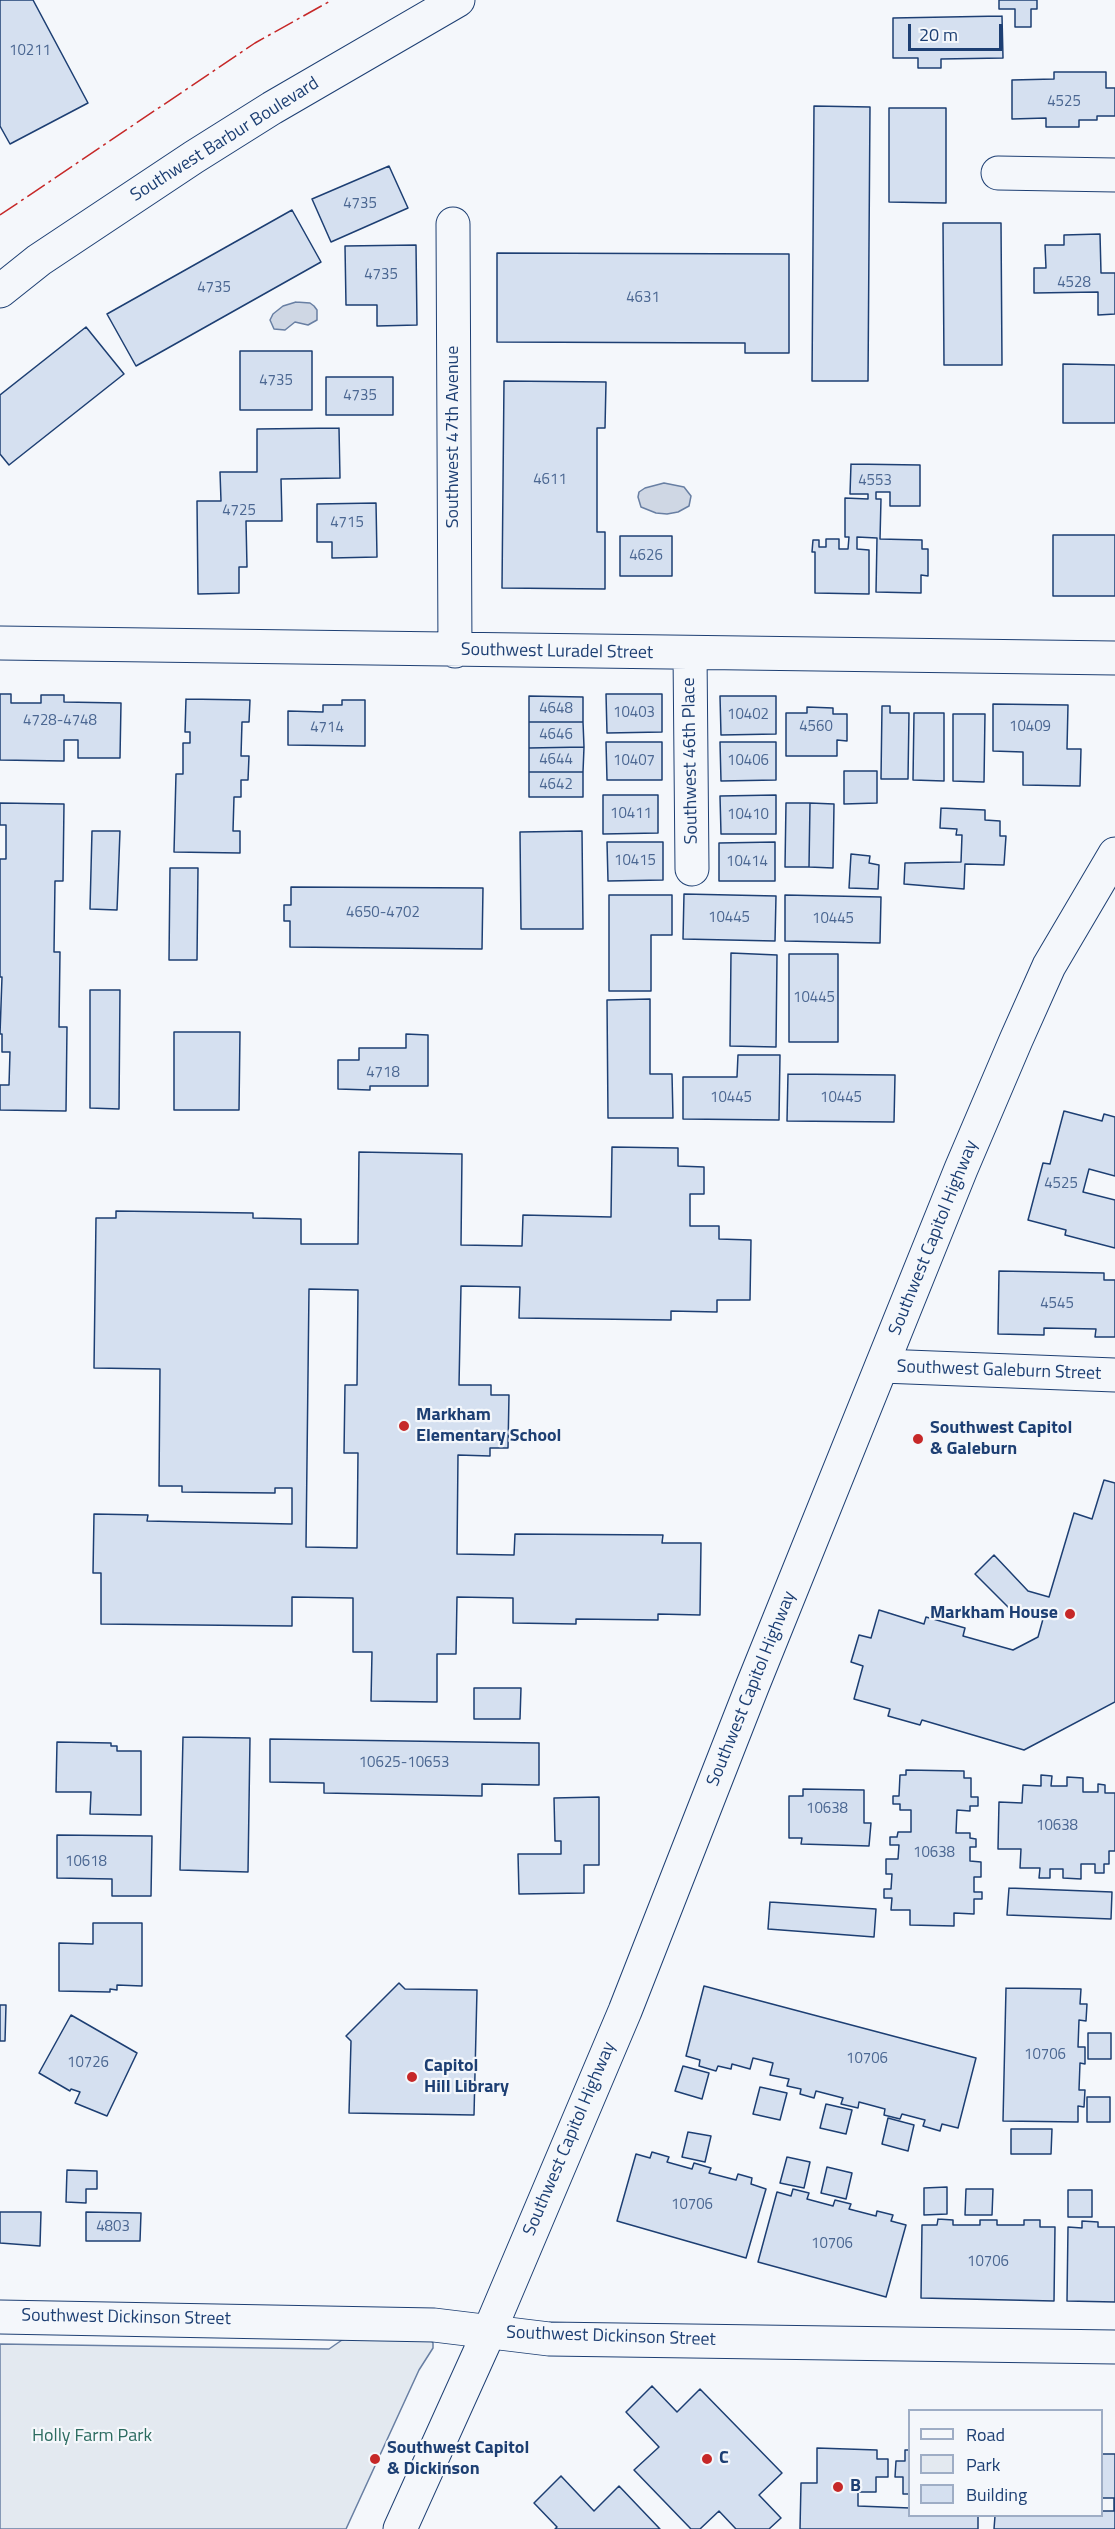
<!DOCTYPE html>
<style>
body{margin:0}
#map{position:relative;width:1115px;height:2529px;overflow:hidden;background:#f4f7fb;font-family:"Titillium Web",sans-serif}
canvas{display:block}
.legend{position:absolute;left:908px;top:2409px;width:195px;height:108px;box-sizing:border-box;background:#f4f7fb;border:2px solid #9eadc5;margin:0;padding:8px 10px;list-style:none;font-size:18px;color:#1d3f73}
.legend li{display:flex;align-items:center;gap:12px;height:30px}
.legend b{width:30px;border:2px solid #9eadc5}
.scale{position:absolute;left:908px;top:24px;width:94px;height:27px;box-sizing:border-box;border:3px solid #1d3f73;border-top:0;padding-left:8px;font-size:18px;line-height:21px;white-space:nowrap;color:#1d3f73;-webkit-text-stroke:4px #f4f7fb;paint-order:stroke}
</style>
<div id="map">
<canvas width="1115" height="2529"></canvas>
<ul class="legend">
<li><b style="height:8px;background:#f4f7fb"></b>Road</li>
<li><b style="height:16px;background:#e3e9f0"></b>Park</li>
<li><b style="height:16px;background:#d5e0f0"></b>Building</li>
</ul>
<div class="scale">20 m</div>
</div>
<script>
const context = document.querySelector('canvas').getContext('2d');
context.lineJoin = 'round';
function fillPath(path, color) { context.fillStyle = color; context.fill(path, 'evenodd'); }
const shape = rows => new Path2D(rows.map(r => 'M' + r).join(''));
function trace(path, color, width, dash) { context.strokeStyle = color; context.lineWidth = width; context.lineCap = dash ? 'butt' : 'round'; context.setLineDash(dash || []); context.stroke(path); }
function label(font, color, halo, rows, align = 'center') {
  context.font = font + ' "Titillium Web",sans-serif'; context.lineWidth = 4.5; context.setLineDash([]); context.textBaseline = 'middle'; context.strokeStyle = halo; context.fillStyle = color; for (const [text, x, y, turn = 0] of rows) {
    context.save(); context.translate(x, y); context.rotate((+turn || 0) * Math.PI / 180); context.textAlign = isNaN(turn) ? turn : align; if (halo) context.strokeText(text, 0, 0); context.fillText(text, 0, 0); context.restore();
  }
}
const green = shape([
 [354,2337,431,2340,433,2343,433,2348,419,2370,346,2529,0,2529,0,2344,329,2349,342,2340,354,2337]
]);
const water = shape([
 [296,302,310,303,314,306,317,310,317,320,308,325,295,322,285,330,274,329,270,320,273,314,283,306,296,302],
 [664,483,684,487,691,496,689,506,678,512,667,514,656,513,641,507,638,497,639,492,645,488,664,483]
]);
const building = shape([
 [0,0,33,0,88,103,10,144,0,126,0,0],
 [999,0,1037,0,1037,9,1031,9,1031,27,1015,27,1015,9,999,9,999,0],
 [1002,16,1003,58,941,59,941,68,918,68,918,58,893,58,893,18,1002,16],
 [1054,72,1106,72,1106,88,1115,88,1115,116,1097,116,1097,120,1079,120,1079,127,1046,127,1046,118,1012,119,1012,80,1054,79,1054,72],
 [814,106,870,107,868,381,812,381,814,106],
 [889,108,946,108,946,203,889,202,889,108],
 [389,166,408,208,331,242,312,199,389,166],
 [292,210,321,262,136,366,107,314,292,210],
 [943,223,1001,223,1002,365,944,365,943,223],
 [1100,234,1101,273,1115,273,1115,314,1098,315,1098,292,1034,293,1034,268,1046,268,1045,245,1064,245,1064,235,1100,234],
 [416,245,417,325,377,326,377,305,346,305,345,246,416,245],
 [497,253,789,254,789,353,745,353,745,343,497,342,497,253],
 [86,327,124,374,9,465,0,454,0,395,86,327],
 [240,351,312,351,312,410,240,410,240,351],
 [1063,364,1115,365,1115,423,1063,423,1063,364],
 [326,377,393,377,393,415,326,415,326,377],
 [504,381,606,382,605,428,597,428,597,532,605,532,605,589,502,588,504,381],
 [339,428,340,478,281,479,282,521,246,521,247,567,239,567,239,593,198,594,197,501,221,501,220,472,257,472,257,429,339,428],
 [851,464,920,465,920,506,890,506,890,492,876,492,876,499,881,499,880,539,922,540,922,549,928,549,928,576,921,575,921,593,876,592,877,538,857,537,857,549,869,550,869,594,815,593,815,552,812,552,813,540,819,540,819,547,826,547,826,539,839,539,839,549,848,549,849,537,845,537,845,498,868,499,868,494,850,494,851,464],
 [376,503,377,557,332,558,332,542,317,542,317,504,376,503],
 [1053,535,1115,535,1115,596,1053,596,1053,535],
 [620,536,672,536,672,576,620,576,620,536],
 [0,694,11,694,11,703,41,703,41,695,64,695,64,702,121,703,120,758,78,758,78,740,64,740,64,761,0,760,0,694],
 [606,694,662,694,662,732,607,733,606,694],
 [529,696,583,697,583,722,529,722,529,696],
 [720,696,776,696,776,734,721,735,720,696],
 [186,699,250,700,249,722,242,722,241,756,249,756,248,780,241,780,241,797,234,797,233,831,240,831,240,853,174,852,176,774,183,774,183,743,190,743,190,732,185,732,186,699],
 [342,700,365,700,365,746,288,745,288,711,323,712,323,705,342,705,342,700],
 [993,704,1068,705,1067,749,1081,749,1080,786,1023,785,1023,752,993,751,993,704],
 [882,706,890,706,890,713,909,713,908,779,881,779,882,706],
 [807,707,833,708,833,714,847,714,847,741,837,740,837,756,786,756,786,713,807,713,807,707],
 [914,713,944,713,944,781,913,780,914,713],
 [953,714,985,714,984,782,953,781,953,714],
 [529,722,583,722,584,747,529,748,529,722],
 [606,742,662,742,662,780,607,780,606,742],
 [720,742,776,742,776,780,721,781,720,742],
 [584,747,583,772,529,772,529,748,584,747],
 [844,771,877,771,877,803,844,804,844,771],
 [529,772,583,772,583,797,529,797,529,772],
 [603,795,658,795,658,833,603,834,603,795],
 [776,795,776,834,721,834,720,796,776,795],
 [0,803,64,804,63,881,55,881,54,952,60,952,59,1027,67,1027,66,1111,0,1110,0,1085,9,1085,10,1052,2,1052,2,1034,0,1034,2,977,0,977,0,859,6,859,6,825,0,825,0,803],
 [786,803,810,803,809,867,785,867,786,803],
 [810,803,834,804,833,868,809,867,810,803],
 [941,808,985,810,985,820,1000,821,1000,836,1006,836,1004,865,965,864,964,889,904,884,905,863,961,862,962,835,956,835,957,829,940,828,941,808],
 [92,831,120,831,117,910,90,909,92,831],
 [582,831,583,929,521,929,520,832,582,831],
 [607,842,663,842,663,880,608,881,607,842],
 [775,842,775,881,719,881,719,843,775,842],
 [851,854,870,856,869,863,879,865,878,889,849,888,851,854],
 [170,868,198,868,197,960,169,960,170,868],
 [291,887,483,888,482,949,290,947,290,921,284,921,284,905,291,905,291,887],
 [684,894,776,896,775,941,683,939,684,894],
 [609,895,672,895,672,935,651,935,651,991,609,991,609,895],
 [785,895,881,897,880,943,785,941,785,895],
 [731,953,777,955,776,1047,730,1046,731,953],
 [789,954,838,954,838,1042,789,1042,789,954],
 [90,990,120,990,119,1109,90,1108,90,990],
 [650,999,650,1074,672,1074,673,1118,608,1118,607,1000,650,999],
 [174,1032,240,1032,239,1110,174,1110,174,1032],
 [406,1034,428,1035,428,1086,370,1086,370,1090,338,1089,338,1060,359,1060,359,1048,406,1048,406,1034],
 [738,1055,780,1055,779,1120,683,1119,683,1077,737,1077,738,1055],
 [788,1074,895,1075,894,1122,787,1121,788,1074],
 [1064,1111,1102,1121,1104,1114,1115,1117,1115,1176,1089,1169,1083,1192,1115,1200,1115,1248,1065,1235,1066,1230,1028,1220,1043,1163,1050,1164,1064,1111],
 [612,1147,678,1148,678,1166,704,1167,704,1194,690,1194,690,1226,719,1226,719,1239,751,1240,750,1300,717,1300,717,1312,671,1311,671,1320,519,1318,520,1287,461,1286,459,1385,491,1385,491,1395,509,1395,508,1448,490,1448,490,1456,458,1455,457,1554,514,1555,515,1534,663,1535,662,1543,701,1543,700,1615,658,1614,658,1620,576,1619,576,1624,513,1623,513,1598,457,1597,456,1654,437,1654,437,1702,371,1701,372,1652,353,1652,353,1598,292,1597,292,1626,101,1624,101,1573,93,1573,94,1514,148,1515,147,1521,292,1524,292,1488,275,1488,275,1493,182,1492,182,1486,159,1486,160,1369,94,1368,96,1218,116,1218,116,1211,253,1213,253,1218,301,1219,301,1244,358,1244,359,1152,462,1154,461,1245,522,1246,523,1215,611,1217,612,1147],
 [309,1289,358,1290,357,1385,345,1385,344,1453,358,1453,357,1548,306,1547,309,1289],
 [999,1271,1104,1273,1104,1280,1115,1280,1115,1337,1095,1337,1096,1329,1044,1328,1044,1335,998,1334,999,1271],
 [1104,1480,1115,1483,1115,1702,1024,1750,922,1720,920,1725,888,1716,890,1709,854,1699,863,1666,851,1662,859,1635,871,1638,879,1610,924,1624,926,1617,965,1628,963,1636,1013,1650,1038,1637,1043,1619,1010,1609,975,1574,994,1555,1028,1591,1049,1597,1074,1513,1092,1519,1104,1480],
 [474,1688,521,1688,520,1719,474,1719,474,1688],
 [183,1737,250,1738,248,1872,180,1870,183,1737],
 [270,1739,539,1743,539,1785,482,1784,482,1796,324,1793,324,1783,270,1782,270,1739],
 [57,1742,111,1743,111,1746,117,1746,117,1751,141,1751,141,1815,90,1814,91,1792,56,1792,57,1742],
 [906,1770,964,1771,964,1778,971,1778,971,1797,978,1797,978,1806,970,1806,970,1811,957,1810,956,1833,970,1833,970,1838,976,1839,976,1847,970,1847,970,1861,981,1862,981,1877,974,1877,974,1892,982,1892,982,1899,974,1899,974,1914,954,1913,954,1926,910,1925,910,1910,891,1910,892,1898,884,1898,884,1889,891,1889,892,1874,886,1874,886,1859,898,1859,899,1845,890,1845,890,1837,897,1837,898,1832,911,1832,911,1810,900,1810,900,1804,893,1804,893,1796,899,1796,900,1775,906,1775,906,1770],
 [1041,1775,1052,1776,1051,1786,1067,1786,1067,1777,1083,1778,1083,1792,1098,1792,1098,1784,1105,1785,1105,1793,1115,1793,1115,1851,1109,1851,1109,1864,1104,1864,1104,1873,1095,1873,1095,1864,1081,1864,1081,1879,1063,1878,1063,1869,1050,1869,1050,1878,1039,1878,1040,1868,1020,1868,1021,1849,998,1849,999,1802,1022,1803,1023,1785,1041,1786,1041,1775],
 [803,1789,864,1790,864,1823,871,1823,869,1846,801,1844,802,1838,789,1838,789,1796,803,1796,803,1789],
 [599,1797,599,1865,584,1865,584,1893,519,1894,518,1854,561,1854,561,1841,555,1841,554,1798,599,1797],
 [57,1835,152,1836,151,1896,112,1896,112,1879,57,1878,57,1835],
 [1009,1888,1112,1892,1111,1919,1007,1915,1009,1888],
 [770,1902,876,1909,874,1937,768,1929,770,1902],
 [93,1923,142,1923,142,1986,117,1985,117,1990,110,1989,110,1992,59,1991,59,1943,93,1944,93,1923],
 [399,1983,405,1989,477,1990,474,2115,349,2113,351,2041,346,2036,399,1983],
 [704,1986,976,2058,958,2128,942,2124,940,2131,923,2126,925,2120,902,2114,900,2119,884,2115,885,2109,859,2102,858,2108,841,2104,843,2098,816,2091,814,2098,800,2094,801,2089,787,2086,789,2079,770,2075,773,2063,753,2058,750,2069,732,2064,731,2069,718,2066,716,2071,699,2066,700,2060,686,2056,704,1986],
 [1006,1988,1081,1989,1080,2004,1087,2004,1086,2021,1079,2020,1078,2047,1085,2047,1085,2064,1080,2063,1079,2090,1085,2090,1084,2107,1078,2106,1078,2122,1003,2121,1006,1988],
 [0,2005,6,2005,5,2041,0,2041,0,2005],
 [71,2015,137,2053,107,2116,75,2103,80,2092,71,2089,70,2091,39,2073,71,2015],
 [1088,2033,1111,2033,1111,2059,1088,2059,1088,2033],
 [683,2066,709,2073,702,2099,675,2091,683,2066],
 [760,2087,787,2093,780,2120,753,2114,760,2087],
 [1087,2097,1110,2097,1110,2122,1087,2122,1087,2097],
 [826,2104,852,2110,846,2134,820,2128,826,2104],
 [888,2118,914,2125,908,2151,882,2144,888,2118],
 [1011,2129,1052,2129,1051,2154,1011,2154,1011,2129],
 [688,2132,711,2136,705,2162,682,2157,688,2132],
 [652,2152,669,2157,667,2162,692,2169,694,2163,711,2168,709,2173,736,2180,738,2174,752,2178,751,2184,766,2189,746,2258,617,2221,636,2154,650,2158,652,2152],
 [787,2157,810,2162,804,2188,780,2183,787,2157],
 [827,2167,852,2173,846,2199,821,2193,827,2167],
 [67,2170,97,2171,97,2189,86,2189,86,2203,66,2202,67,2170],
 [947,2187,947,2214,924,2215,924,2188,947,2187],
 [793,2189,809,2193,807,2199,833,2206,835,2200,851,2204,849,2209,876,2216,877,2211,893,2215,891,2221,906,2225,886,2297,758,2262,777,2192,791,2196,793,2189],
 [966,2189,993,2189,992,2215,965,2215,966,2189],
 [1068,2190,1092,2190,1092,2217,1068,2217,1068,2190],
 [0,2212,41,2212,40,2246,0,2243,0,2212],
 [86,2212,141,2213,140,2241,86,2241,86,2212],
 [938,2219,953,2220,953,2225,980,2225,980,2220,997,2220,997,2225,1024,2225,1024,2220,1040,2220,1040,2227,1055,2227,1054,2301,921,2298,922,2225,937,2225,938,2219],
 [1082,2221,1098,2222,1098,2227,1115,2227,1115,2302,1067,2301,1068,2227,1082,2228,1082,2221],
 [652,2386,677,2412,700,2389,782,2473,759,2495,781,2518,769,2529,736,2529,719,2511,700,2529,691,2529,634,2470,659,2447,626,2412,652,2386],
 [817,2448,877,2450,877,2459,888,2459,888,2477,876,2477,876,2492,858,2492,858,2506,910,2508,910,2516,978,2516,978,2529,800,2529,801,2483,817,2483,817,2448],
 [905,2450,910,2450,910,2494,903,2494,903,2477,895,2477,896,2461,905,2461,905,2450],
 [1102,2454,1115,2454,1115,2529,994,2529,995,2516,1102,2516,1102,2511,1114,2511,1114,2498,1102,2498,1102,2454],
 [561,2476,594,2511,619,2486,660,2529,555,2529,557,2527,534,2503,561,2476]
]);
const minor = shape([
 [998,173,1115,175],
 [453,224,455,651],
 [0,643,1115,658],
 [690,653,692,869],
 [882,1366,1115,1375],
 [0,2317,434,2325,549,2339,1115,2347]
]);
const major = shape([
 [0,291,39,260,194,157,272,108,458,0],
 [400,2529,489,2332,625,2011,752,1687,961,1169,1016,1040,1049,966,1115,854]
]);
const power = shape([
 [0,215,255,43,332,0]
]);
const markers = [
 [404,1426,6,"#c62828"],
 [918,1439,6,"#c62828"],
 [1070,1614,6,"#c62828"],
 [412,2077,6,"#c62828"],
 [375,2459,6,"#c62828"],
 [707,2459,6,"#c62828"],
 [838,2487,6,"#c62828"]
];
const numberNames = [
 ["10211",30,51],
 ["4525",1064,102],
 ["4735",360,204],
 ["4735",381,275],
 ["4528",1074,283],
 ["4735",214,288],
 ["4631",643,298],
 ["4735",276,381],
 ["4735",360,396],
 ["4611",550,480],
 ["4553",875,481],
 ["4725",239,511],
 ["4715",347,523],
 ["4626",646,556],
 ["4648",556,709],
 ["10403",634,713],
 ["10402",748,715],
 ["4728-4748",60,721],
 ["4560",816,727],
 ["10409",1030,727],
 ["4714",327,728],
 ["4646",556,735],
 ["4644",556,760],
 ["10407",634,761],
 ["10406",748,761],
 ["4642",556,785],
 ["10411",631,814],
 ["10410",748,815],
 ["10415",635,861],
 ["10414",747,862],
 ["4650-4702",383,913],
 ["10445",729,918],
 ["10445",833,919],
 ["10445",814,998],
 ["4718",383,1073],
 ["10445",731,1098],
 ["10445",841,1098],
 ["4525",1061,1184],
 ["4545",1057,1304],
 ["10625-10653",404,1763],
 ["10638",827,1809],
 ["10638",1057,1826],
 ["10638",934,1853],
 ["10618",86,1862],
 ["10706",1045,2055],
 ["10706",867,2059],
 ["10726",88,2063],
 ["10706",692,2205],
 ["4803",113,2227],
 ["10706",832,2244],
 ["10706",988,2262]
];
const streetNames = [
 ["Southwest Barbur Boulevard",225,140,-32],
 ["Southwest 47th Avenue",454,437,-90],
 ["Southwest Luradel Street",557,652,1],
 ["Southwest 46th Place",691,761,-91],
 ["Southwest Capitol Highway",934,1238,-68],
 ["Southwest Galeburn Street",999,1371,2],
 ["Southwest Capitol Highway",752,1689,-68],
 ["Southwest Capitol Highway",570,2139,-67],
 ["Southwest Dickinson Street",126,2318,1],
 ["Southwest Dickinson Street",611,2337,2]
];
const poiNames = [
 ["Markham",416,1416],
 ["Elementary School",416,1437],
 ["Southwest Capitol",930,1429],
 ["& Galeburn",930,1450],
 ["Markham House",1058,1614,"right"],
 ["Capitol",424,2067],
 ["Hill Library",424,2088],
 ["Southwest Capitol",387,2449],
 ["& Dickinson",387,2470],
 ["C",719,2459],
 ["B",850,2487]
];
const parkNames = [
 ["Holly Farm Park",92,2437]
];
fillPath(green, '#e3e9f0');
trace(green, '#687fa3', 1.5);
fillPath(water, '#cfd7e4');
trace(water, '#687fa3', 1.5);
fillPath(building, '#d5e0f0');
trace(building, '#1d3f73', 1.5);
trace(minor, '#1d3f73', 35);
trace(major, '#1d3f73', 35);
trace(minor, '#f4f7fb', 33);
trace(major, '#f4f7fb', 33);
trace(power, '#c62828', 1.5, [21, 4.5, 3, 4.5]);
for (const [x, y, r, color] of markers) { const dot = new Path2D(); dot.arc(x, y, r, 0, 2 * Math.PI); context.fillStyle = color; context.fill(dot); trace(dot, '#f4f7fb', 2); }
label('15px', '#4b6792', null, numberNames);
label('18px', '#1d3f73', '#f4f7fb', streetNames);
label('bold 18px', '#1d3f73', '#f4f7fb', poiNames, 'left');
label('18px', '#2c6c60', '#f4f7fb', parkNames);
</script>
